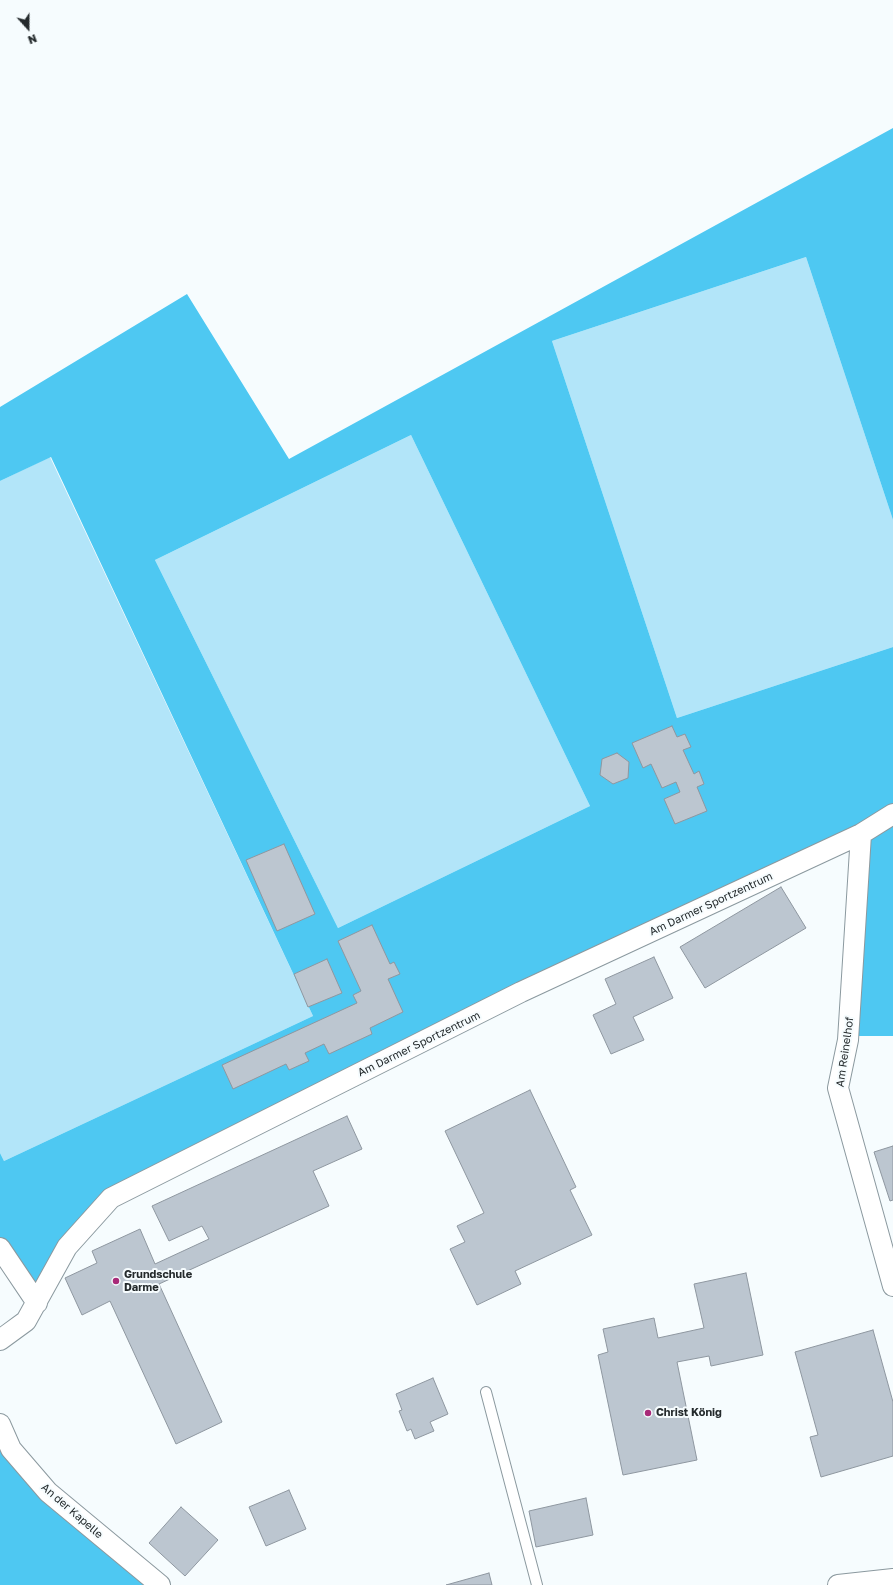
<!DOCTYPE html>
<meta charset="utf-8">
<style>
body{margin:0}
#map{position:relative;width:893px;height:1585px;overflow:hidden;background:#f6fcfe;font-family:"Golos Text",sans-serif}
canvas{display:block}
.north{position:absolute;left:8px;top:8px;width:40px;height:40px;-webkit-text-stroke:3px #f6fcfe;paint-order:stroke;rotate:159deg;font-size:11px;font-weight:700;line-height:16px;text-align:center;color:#242a2c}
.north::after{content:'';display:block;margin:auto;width:14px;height:18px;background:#242a2c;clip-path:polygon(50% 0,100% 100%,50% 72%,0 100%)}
</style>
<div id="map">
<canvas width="893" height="1585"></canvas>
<div class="north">N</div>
</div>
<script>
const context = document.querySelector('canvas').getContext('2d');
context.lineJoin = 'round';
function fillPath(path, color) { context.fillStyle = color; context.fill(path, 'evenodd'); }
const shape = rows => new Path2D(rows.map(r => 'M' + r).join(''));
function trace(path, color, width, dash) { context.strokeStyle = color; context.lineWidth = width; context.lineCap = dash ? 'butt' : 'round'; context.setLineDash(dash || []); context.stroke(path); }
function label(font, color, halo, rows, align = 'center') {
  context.font = font + ' "Golos Text",sans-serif'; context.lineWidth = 4; context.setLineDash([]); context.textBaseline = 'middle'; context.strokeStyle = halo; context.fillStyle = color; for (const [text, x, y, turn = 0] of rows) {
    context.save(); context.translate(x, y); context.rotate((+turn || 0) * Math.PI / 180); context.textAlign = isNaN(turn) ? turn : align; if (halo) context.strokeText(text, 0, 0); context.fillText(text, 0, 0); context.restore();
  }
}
const green = shape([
 [806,257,893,520,893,647,677,718,552,341],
 [411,435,590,806,338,928,155,560],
 [50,457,313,1016,4,1161,0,1153,0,481]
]);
const forest = shape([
 [893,128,893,520,806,257,552,341,677,718,893,647,893,1036,840,1036,855,832,110,1196,37,1295,0,1243,0,1153,4,1161,313,1016,51,457,0,481,0,407,187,294,289,459],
 [411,435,590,806,338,928,155,560],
 [0,1429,9,1450,157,1585,0,1585]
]);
const building = shape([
 [672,726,677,737,685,734,691,747,683,750,694,774,699,771,704,784,697,787,707,811,675,824,664,799,680,792,676,782,662,788,651,764,643,768,632,743,672,726],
 [617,753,629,762,628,778,613,784,600,775,602,759,617,753],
 [284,844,315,914,277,931,246,860,284,844],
 [781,887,806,928,705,988,680,947,781,887],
 [372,925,390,964,394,962,400,974,388,979,403,1012,370,1028,372,1034,329,1054,324,1044,305,1053,309,1061,289,1070,286,1064,233,1089,222,1065,357,1003,353,995,361,991,338,941,372,925],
 [654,957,673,998,633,1017,644,1040,611,1054,593,1015,616,1004,605,979,654,957],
 [327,959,342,993,308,1007,294,974,327,959],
 [530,1090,576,1187,570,1190,592,1235,515,1271,521,1284,477,1305,450,1249,465,1242,457,1226,484,1213,445,1131,530,1090],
 [347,1116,362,1149,313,1171,329,1206,159,1284,222,1422,176,1444,110,1301,82,1315,65,1278,97,1263,92,1251,140,1229,155,1264,209,1239,202,1226,169,1241,152,1206,347,1116],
 [893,1146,893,1200,890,1201,874,1152,893,1146],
 [746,1273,763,1355,711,1366,709,1356,677,1362,697,1460,623,1475,598,1355,608,1352,603,1329,654,1318,658,1338,704,1328,694,1284,746,1273],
 [873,1330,893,1402,893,1456,821,1477,810,1437,818,1435,795,1352,873,1330],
 [433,1378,448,1414,430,1422,434,1431,415,1439,411,1429,407,1431,399,1411,402,1410,396,1394,433,1378],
 [289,1490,306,1529,266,1546,249,1507,289,1490],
 [586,1498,593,1535,536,1547,529,1511,586,1498],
 [181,1507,218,1540,185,1576,149,1543,181,1507],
 [489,1573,492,1585,446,1585,489,1573]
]);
const lane = shape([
 [486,1392,537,1585]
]);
const street = shape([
 [861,834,848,1040,838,1088,893,1286],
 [0,1248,37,1303],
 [0,1340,26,1321,67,1247,111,1198,521,992,861,834,893,814],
 [0,1424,11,1449,48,1492,160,1585],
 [838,1585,893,1579]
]);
const markers = [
 [116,1281,4,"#a82978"],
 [648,1413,4,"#a82978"]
];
const streetNames = [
 ["Am Darmer Sportzentrum",711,904,-25],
 ["Am Darmer Sportzentrum",419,1044,-26],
 ["Am Reinelhof",845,1052,-82],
 ["An der Kapelle",72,1511,41]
];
const poiNames = [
 ["Grundschule",124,1275],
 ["Darme",124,1288],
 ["Christ König",656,1413]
];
fillPath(green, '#b2e5f9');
fillPath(forest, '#4ec8f2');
fillPath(building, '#bcc6d0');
trace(building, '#8e97a0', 1);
trace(lane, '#8b999f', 12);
trace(street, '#8b999f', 22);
trace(lane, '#fff', 10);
trace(street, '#fff', 20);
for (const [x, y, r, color] of markers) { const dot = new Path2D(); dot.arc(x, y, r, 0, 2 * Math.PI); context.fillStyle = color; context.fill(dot); trace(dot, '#f6fcfe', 1.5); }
label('11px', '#242a2c', '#f6fcfe', streetNames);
label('bold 11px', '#242a2c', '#f6fcfe', poiNames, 'left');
</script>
